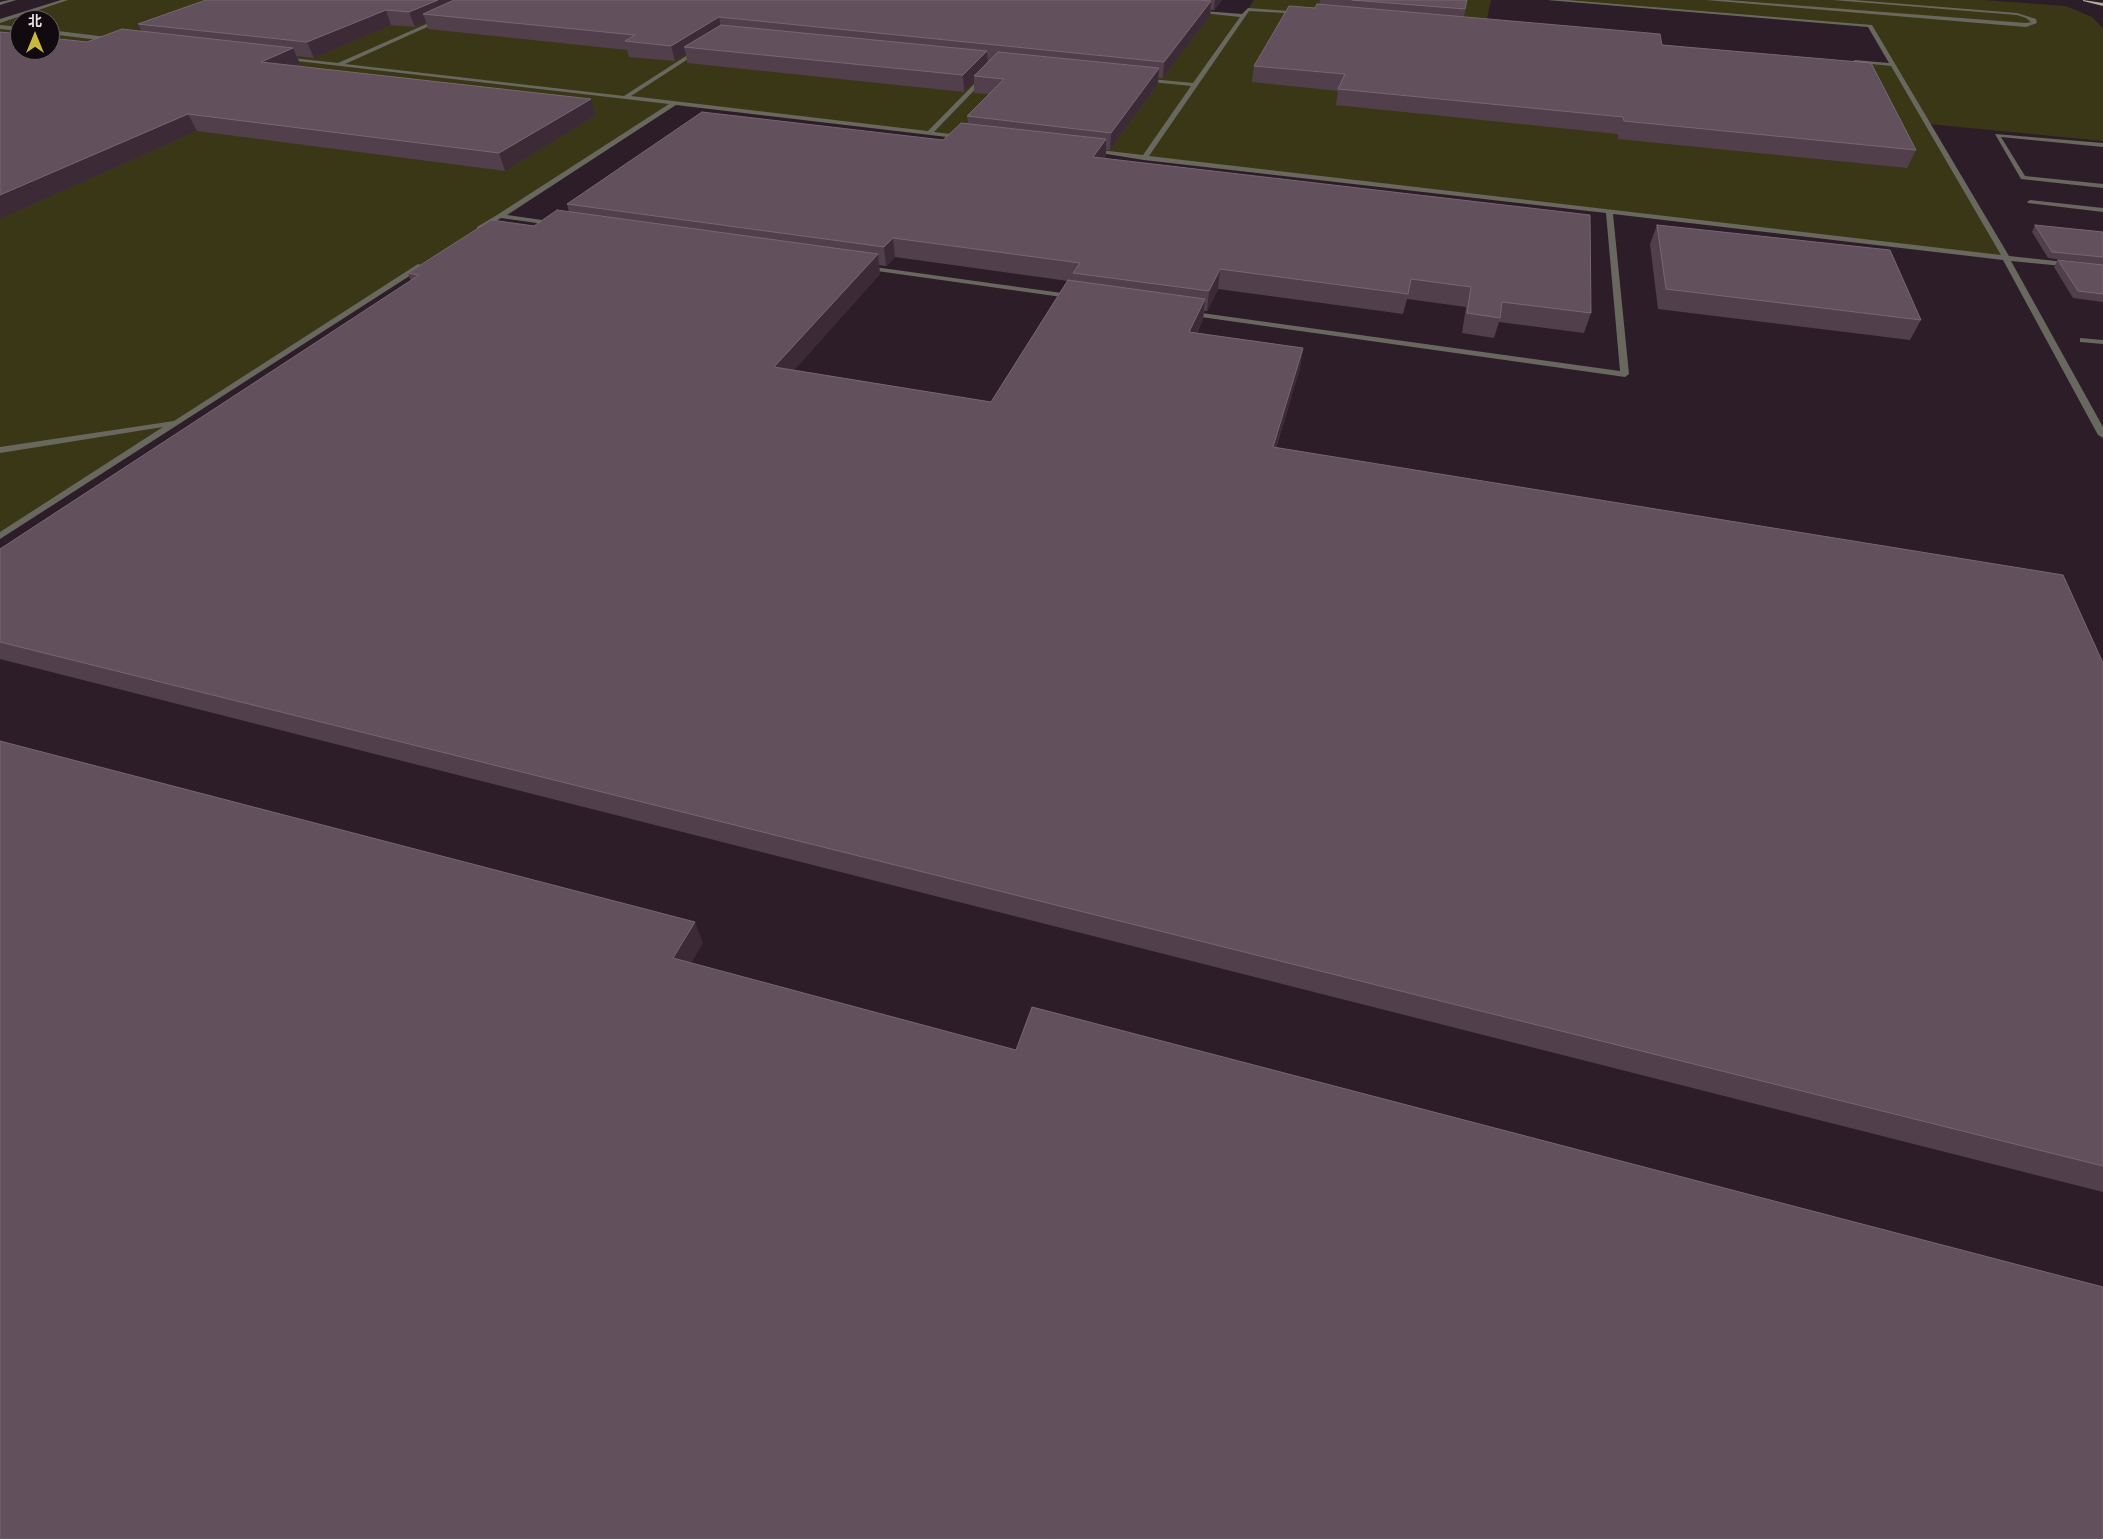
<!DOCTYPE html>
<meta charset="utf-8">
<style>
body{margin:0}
#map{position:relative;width:2103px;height:1539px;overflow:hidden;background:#2d1d28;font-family:Manrope,"Noto Sans SC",sans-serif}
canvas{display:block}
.north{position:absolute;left:10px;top:10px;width:50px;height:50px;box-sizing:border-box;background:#110a0e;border:1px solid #675e64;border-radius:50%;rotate:0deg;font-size:14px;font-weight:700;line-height:20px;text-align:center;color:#e9dde4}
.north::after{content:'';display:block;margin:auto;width:18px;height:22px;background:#c8bb3b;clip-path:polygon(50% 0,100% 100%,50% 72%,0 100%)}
</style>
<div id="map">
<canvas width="2103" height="1539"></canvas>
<div class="north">北</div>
</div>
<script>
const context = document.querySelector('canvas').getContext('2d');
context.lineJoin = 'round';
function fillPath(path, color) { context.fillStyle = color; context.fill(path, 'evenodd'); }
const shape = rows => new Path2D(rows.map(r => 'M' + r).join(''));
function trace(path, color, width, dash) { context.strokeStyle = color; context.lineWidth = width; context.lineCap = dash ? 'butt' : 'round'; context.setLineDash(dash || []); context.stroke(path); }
const green = shape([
 [66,0,1063,0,1243,16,1254,0,1491,0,1485,29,1893,65,1870,26,1549,0,1984,0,2066,6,2092,17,2103,28,2103,141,1929,124,2006,258,675,103,0,536,0,21],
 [20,20,50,20,50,50,20,50]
]);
const minor = shape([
 [9,0,16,0,0,5,0,2,9,0],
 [61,0,68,0,0,23,0,19,61,0],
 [1547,0,1567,0,1872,25,2009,256,2103,266,2103,270,2011,261,2103,427,2103,438,2098,435,2003,260,1613,214,1629,374,1625,377,1187,315,1183,313,1187,311,1620,371,1606,213,1144,160,1088,151,1091,149,1143,155,1191,86,1142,81,1140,78,1193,83,1240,17,1193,12,1191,10,1242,14,1248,8,1302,12,1304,14,1249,11,1149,156,2001,255,1891,66,1852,62,1855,60,1889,63,1868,27,1547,0],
 [1706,0,1727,0,2026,23,2031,22,2026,18,2017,15,1833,0,1854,0,2017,13,2036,19,2037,23,2026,27,1706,0],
 [440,18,445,19,345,64,624,96,700,47,702,50,631,96,928,131,984,74,989,75,934,132,966,136,964,139,676,105,507,215,556,222,559,222,559,226,501,218,480,231,477,231,477,227,497,215,669,104,280,59,283,57,338,63,440,18],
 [0,25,20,27,20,31,0,29,0,25],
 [50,30,115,38,118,40,115,42,50,34,50,30],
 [1995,134,2103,143,2103,147,2001,137,2025,176,2103,184,2103,188,2021,179,1995,134],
 [2030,200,2103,208,2103,212,2028,203,2027,202,2030,200],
 [418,264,425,266,0,539,0,532,163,427,0,453,0,447,174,421,418,264],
 [860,265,1076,295,1080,297,1076,299,863,269,860,269,860,265],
 [2080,338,2103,340,2103,344,2080,342,2080,338]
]);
const major = shape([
 [2083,0,2103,3,2103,6,2083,1,2083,0]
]);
const wall = shape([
 [206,0,1222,0,1214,10,1211,10,1210,16,1163,78,1158,78,1158,84,1110,150,1106,150,1106,157,1104,159,1591,313,1584,333,1499,322,1494,338,1462,333,1466,307,1407,299,1403,314,1218,289,1207,311,1204,311,1203,319,1197,333,1303,348,1300,368,1276,448,2103,663,2103,1192,0,659,0,549,411,281,408,273,534,226,569,212,567,204,943,140,968,123,967,116,989,94,974,93,974,82,964,92,687,63,686,54,675,61,629,57,627,50,428,29,426,22,415,27,391,25,314,58,297,56,300,64,296,66,595,116,505,171,197,131,0,219,0,32,87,42,142,32,138,24],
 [895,257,1068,281,991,402,794,370,880,274,879,265,886,266],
 [1320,0,1467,0,1464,17,1662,45,1916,150,1907,168,1618,139,1618,134,1336,105,1338,91,1252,82,1254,66,1315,8,1319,4],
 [1657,225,1921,320,1910,340,1658,309,1650,244],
 [2035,225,2103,232,2103,265,2048,258,2032,232],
 [2058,260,2103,265,2103,302,2073,298,2054,267]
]);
const shadedWall = shape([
 [438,0,476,0,423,14,426,22,415,27,409,12],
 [1215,0,1222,0,1214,10],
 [1211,1,1210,16,1163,78,1164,62],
 [386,10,391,25,314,58,307,42],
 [719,17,722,32,684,47,686,54,675,61,671,46],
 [293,48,300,64,268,78,261,62],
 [987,51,988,67,974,76,974,82,964,92,963,75],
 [1159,68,1158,84,1110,150,1111,133],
 [591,99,595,116,505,171,499,153],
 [188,114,197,131,0,219,0,195],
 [1106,139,1106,157,1092,175,1093,157],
 [893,238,895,257,886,266,884,247],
 [878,254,880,274,778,388,774,367],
 [1220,269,1218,289,1207,311,1209,291],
 [1205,299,1203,319,1187,352,1189,332],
 [1303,348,1300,368,1269,469,1273,447],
 [695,922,703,943,682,979,673,958]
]);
const building = shape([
 [206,0,438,0,409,12,386,10,307,42,138,24,206,0],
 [454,0,1199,0,1211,1,1164,62,719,17,671,46,625,41,635,35,423,14,454,0],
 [1352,0,1467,0,1465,9,1352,0],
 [1317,4,1660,34,1662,45,1871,63,1916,150,1624,121,1623,117,1338,89,1345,74,1254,66,1289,6,1315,8,1317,4],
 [721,25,987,51,963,75,684,47,721,25],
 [122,29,293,48,261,62,591,99,499,153,188,114,0,195,0,32,20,34,20,50,50,50,50,38,87,42,122,29],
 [998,52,1159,68,1111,133,967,116,1004,79,974,76,998,52],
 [702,112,943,140,961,123,1106,139,1093,157,1590,215,1591,313,1502,302,1500,318,1467,313,1471,287,1411,279,1408,294,1220,269,1209,291,1073,273,1080,263,893,238,884,247,567,204,702,112],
 [557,210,878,254,774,367,991,402,1068,280,1205,299,1189,332,1303,348,1273,447,2063,575,2103,663,2103,1166,0,642,0,549,419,275,408,273,491,220,534,226,557,210],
 [1657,225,1890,250,1921,320,1666,289,1657,225],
 [2035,225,2103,232,2103,257,2052,252,2035,225],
 [2058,260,2103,265,2103,294,2078,291,2058,260],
 [0,741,695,922,673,958,1016,1050,1032,1007,2103,1287,2103,1539,0,1539,0,741]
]);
fillPath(green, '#3a3716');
fillPath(minor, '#69685f');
fillPath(major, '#afae9b');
fillPath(wall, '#51404b');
fillPath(shadedWall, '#3c2b36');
fillPath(building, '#62515c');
trace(building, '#776771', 1);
</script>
